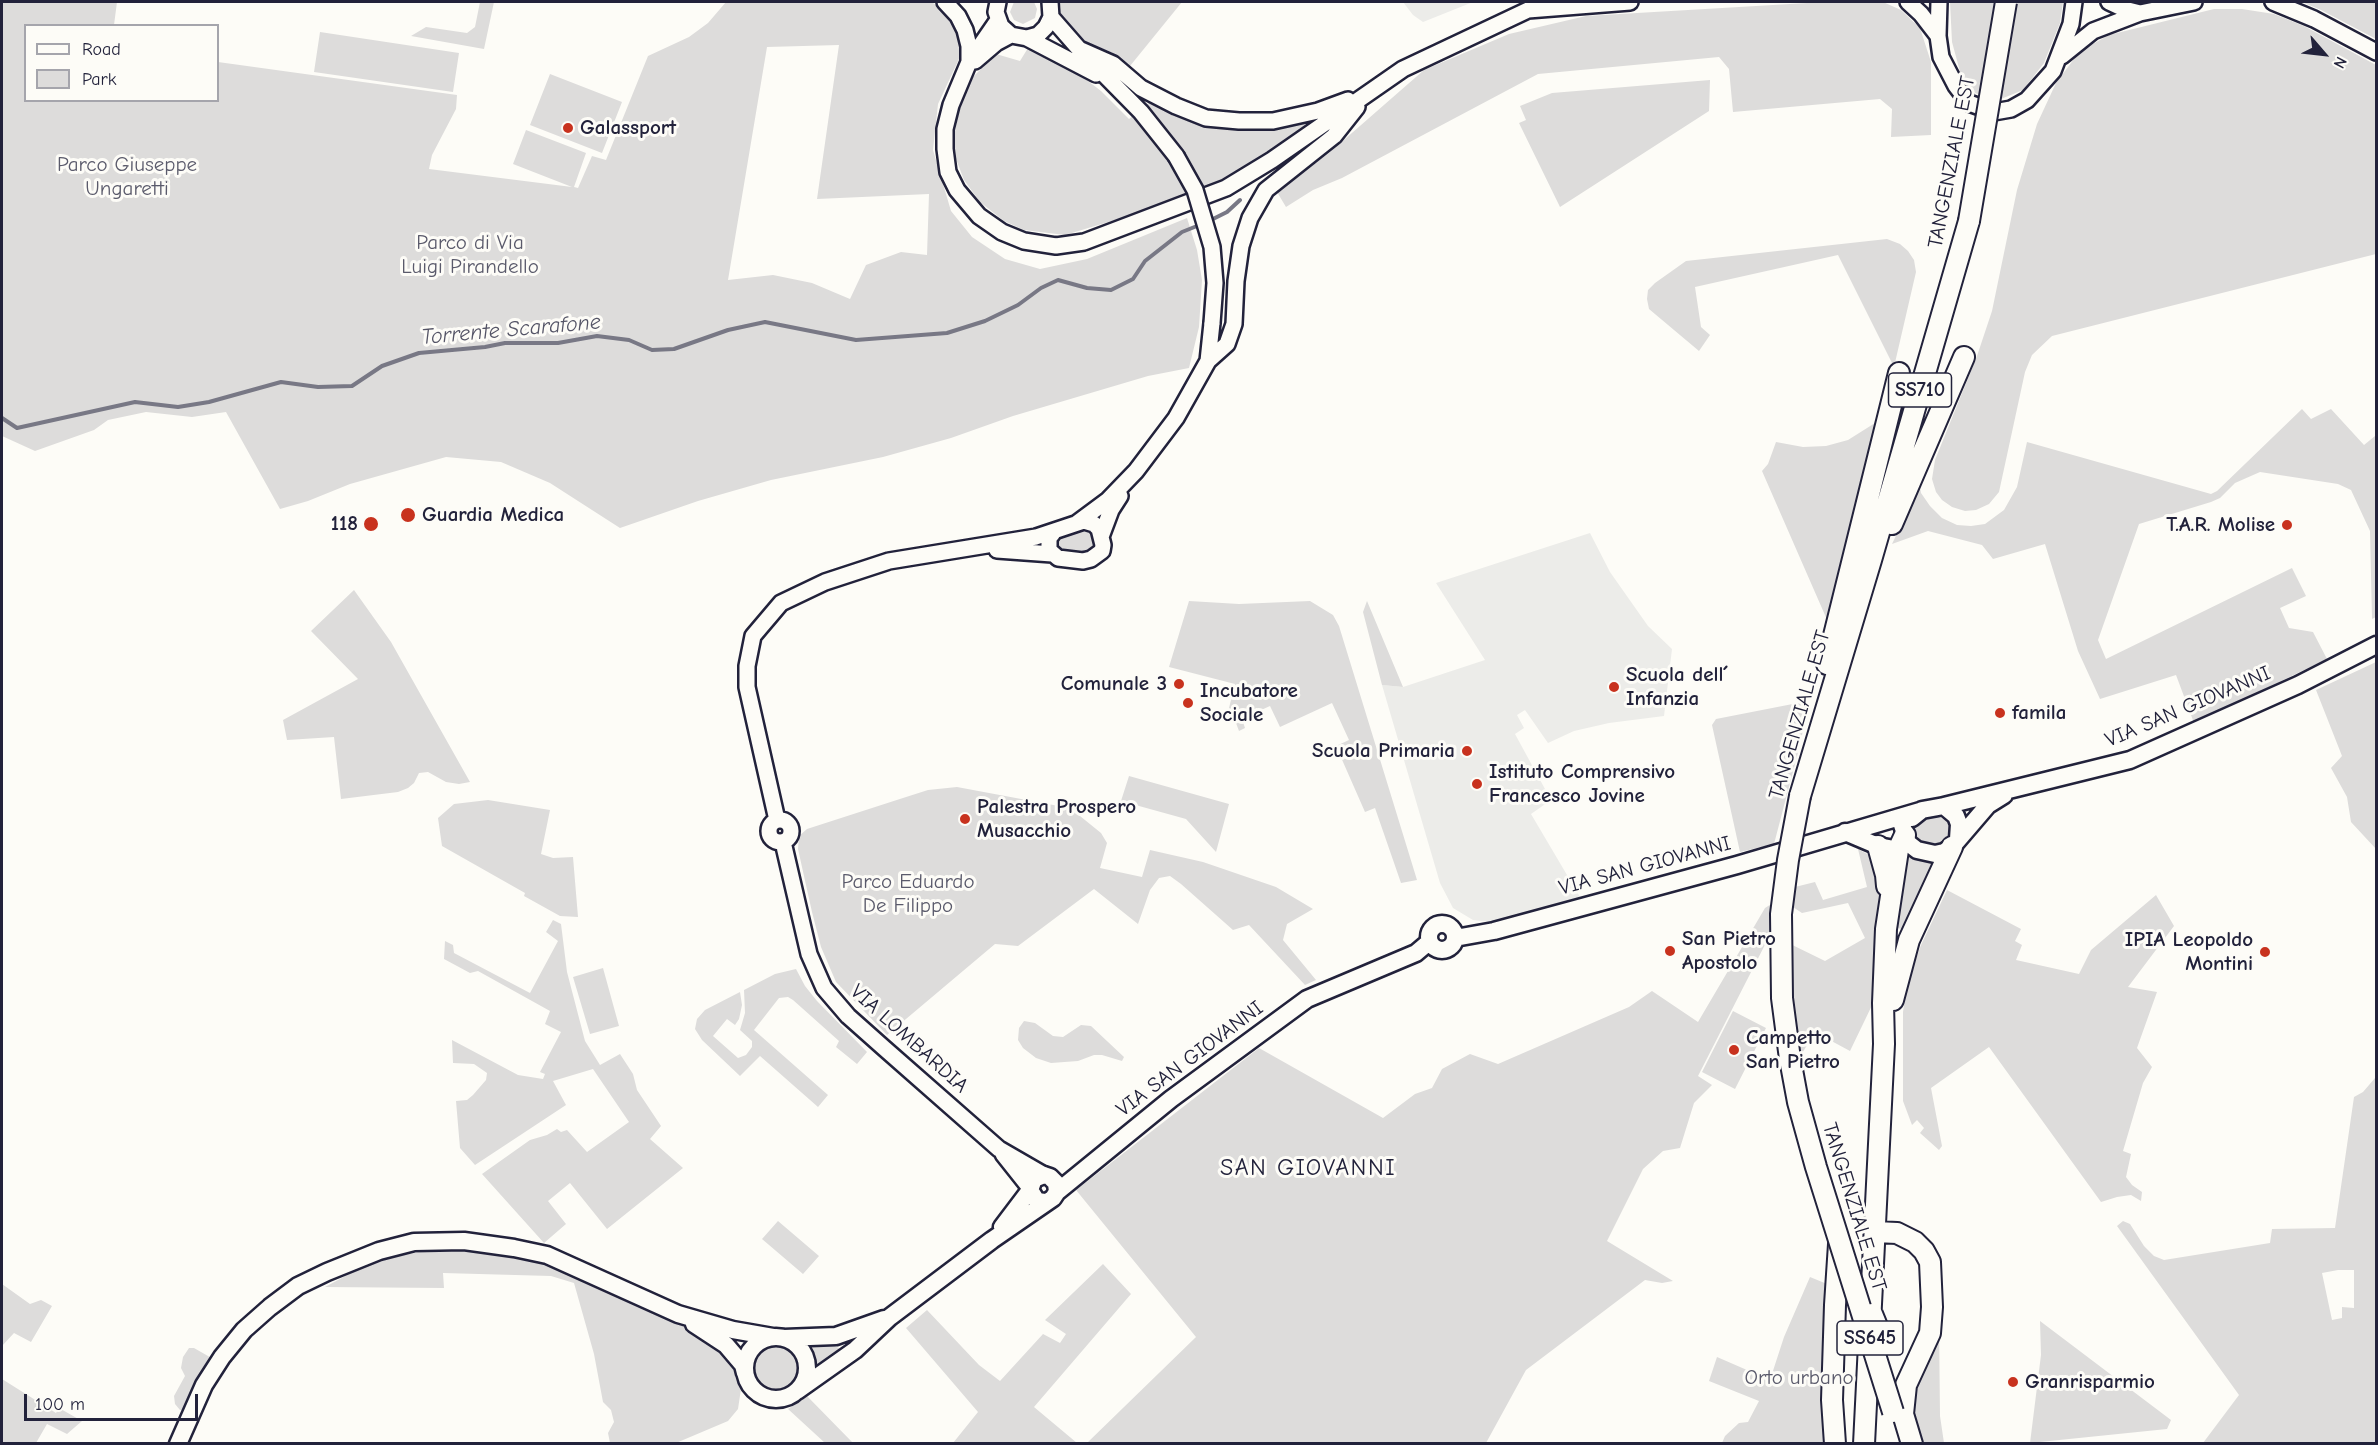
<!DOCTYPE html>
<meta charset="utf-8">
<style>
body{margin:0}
#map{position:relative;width:2378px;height:1445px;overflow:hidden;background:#fdfcf7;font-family:"Comic Neue",sans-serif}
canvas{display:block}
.frame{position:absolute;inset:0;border:3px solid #22223b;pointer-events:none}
.legend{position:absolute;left:24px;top:24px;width:195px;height:78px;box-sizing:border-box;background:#fdfcf7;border:2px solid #a5a5ac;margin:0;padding:8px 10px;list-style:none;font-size:18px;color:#22223b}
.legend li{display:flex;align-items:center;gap:12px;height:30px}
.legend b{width:30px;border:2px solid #a5a5ac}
.north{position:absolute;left:2294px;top:24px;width:60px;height:60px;-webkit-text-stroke:4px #fdfcf7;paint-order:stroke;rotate:118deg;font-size:16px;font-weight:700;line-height:24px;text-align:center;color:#22223b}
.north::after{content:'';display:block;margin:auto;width:21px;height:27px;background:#22223b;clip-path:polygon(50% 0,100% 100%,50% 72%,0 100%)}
.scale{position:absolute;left:24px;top:1394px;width:174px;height:27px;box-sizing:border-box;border:3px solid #22223b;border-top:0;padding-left:8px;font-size:18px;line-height:21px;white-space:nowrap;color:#22223b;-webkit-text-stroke:4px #fdfcf7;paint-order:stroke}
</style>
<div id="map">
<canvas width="2378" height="1445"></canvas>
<div class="frame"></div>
<ul class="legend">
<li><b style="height:8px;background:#fdfcf7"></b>Road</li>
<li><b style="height:16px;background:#dddcdb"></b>Park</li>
</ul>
<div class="north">N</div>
<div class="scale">100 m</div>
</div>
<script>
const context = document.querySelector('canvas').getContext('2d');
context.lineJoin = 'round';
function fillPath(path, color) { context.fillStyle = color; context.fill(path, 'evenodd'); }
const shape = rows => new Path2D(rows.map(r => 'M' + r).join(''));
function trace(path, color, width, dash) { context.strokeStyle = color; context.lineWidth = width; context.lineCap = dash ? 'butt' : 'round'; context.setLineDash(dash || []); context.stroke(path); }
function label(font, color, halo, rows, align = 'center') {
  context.font = font + ' "Comic Neue",sans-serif'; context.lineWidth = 6; context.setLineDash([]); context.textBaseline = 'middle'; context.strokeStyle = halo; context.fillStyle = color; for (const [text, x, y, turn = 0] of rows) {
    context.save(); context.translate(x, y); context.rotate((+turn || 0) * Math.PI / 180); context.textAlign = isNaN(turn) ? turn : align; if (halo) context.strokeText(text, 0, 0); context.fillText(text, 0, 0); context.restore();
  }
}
const built = shape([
 [1403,2,1473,2,1423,22,1413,15],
 [1590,533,1610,572,1648,626,1672,649,1664,716,1609,723,1574,731,1548,743,1525,710,1517,715,1524,728,1515,734,1551,800,1531,814,1580,897,1490,922,1473,920,1453,908,1440,883,1382,685,1403,687,1485,660,1436,583]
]);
const green = shape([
 [2,2,117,2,114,25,26,26,26,100,218,100,218,62,457,95,456,109,432,155,429,169,572,187,513,164,526,130,586,153,574,187,578,188,592,156,606,160,648,56,689,37,708,23,726,2,931,2,950,12,956,21,961,45,959,59,938,104,933,150,951,211,972,237,1005,259,1040,269,1087,259,1187,218,1197,250,1202,280,1199,327,1189,368,1148,376,1013,416,951,438,883,457,771,480,698,501,620,528,550,483,501,462,446,457,350,484,308,501,280,509,226,412,192,417,146,412,108,420,94,430,35,451,2,436],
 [839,45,817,199,929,194,927,255,901,252,866,265,850,299,812,283,773,275,728,280,767,47],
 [480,2,494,2,484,49,411,36,426,27,467,33,475,27],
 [1014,2,1034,2,1037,9,1035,18,1023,24,1014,20,1010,12],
 [1060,2,1182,2,1130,66,1113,53,1079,39,1070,30,1061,16],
 [1824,2,1883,2,1901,10,1920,28,1931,62,1931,135,1891,137,1892,109,1880,99,1733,112,1729,69,1719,57,1538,74,1342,178,1313,190,1286,207,1277,192,1329,153,1424,70,1509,34,1586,16],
 [1950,2,2063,2,2060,23,2044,63,2023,90,1996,101,1975,93,1962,79,1952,42],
 [2302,2,2376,2,2376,39,2321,10],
 [2214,9,2242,9,2274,14,2304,26,2376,65,2376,254,2052,336,2032,355,2025,372,1999,492,1989,504,1976,510,1965,511,1952,507,1942,500,1936,492,1932,479,1935,460,1977,356,1992,311,2017,190,2037,124,2056,83,2080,51,2109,35],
 [320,32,459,53,453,92,314,72],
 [1028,48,1079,74,1101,91,1129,119,1151,101,1171,113,1197,124,1230,130,1256,130,1289,126,1313,120,1264,154,1217,182,1155,208,1065,235,1024,230,1004,221,980,202,964,180,956,159,954,136,962,98,973,77,996,54,1020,61],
 [550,74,622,102,602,153,530,125],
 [1710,80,1709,111,1560,207,1519,123,1526,120,1520,106,1552,93],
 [1887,239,1900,244,1908,251,1914,260,1916,272,1894,367,1838,255,1695,287,1701,327,1710,335,1699,351,1649,309,1647,299,1648,290,1655,283,1686,261],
 [2302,409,2311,419,2331,409,2364,445,2375,436,2376,437,2376,617,2372,619,2370,531,2351,490,2338,484,2260,472,2235,483,2220,498,2211,502,2139,524,2098,640,2106,659,2292,568,2306,596,2280,608,2289,628,2313,632,2327,659,2194,723,2176,675,2100,699,2078,651,2045,544,1993,559,1982,545,1928,531,1892,544,1903,521,1918,476,1921,493,1930,506,1942,518,1957,525,1971,526,1985,524,2004,510,2017,487,2027,442,2211,494,2217,491],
 [1875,423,1828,622,1762,471,1768,464,1776,442,1803,447,1826,446,1848,440],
 [1082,527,1093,533,1096,544,1087,553,1061,553,1055,547,1055,539,1058,536],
 [354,590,391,642,470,782,459,784,446,782,428,772,419,773,414,783,408,788,398,792,341,799,334,737,287,740,283,720,358,679,311,631],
 [1189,601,1239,604,1310,601,1333,615,1339,626,1417,880,1401,883,1375,808,1365,812,1336,746,1349,740,1332,703,1280,727,1270,706,1259,711,1257,708,1250,711,1252,715,1242,719,1245,728,1239,731,1236,723,1226,720,1235,684,1169,667],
 [1367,601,1403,687,1382,685,1363,612],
 [2376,662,2376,849,2351,822,2347,797,2331,768,2342,756,2316,690],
 [1808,701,1801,741,1774,844,1740,852,1712,725,1716,719],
 [1129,776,1229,804,1216,852,1186,819,1121,801],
 [957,787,1064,807,1080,816,1101,833,1107,843,1100,868,1142,877,1150,850,1203,862,1276,887,1313,909,1287,924,1283,940,1316,980,1305,985,1249,925,1233,930,1181,884,1170,876,1159,878,1150,890,1138,924,1094,889,1018,946,995,944,887,1035,836,982,821,947,812,912,798,849,799,836,807,829,903,798,928,790],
 [488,800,550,810,541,854,553,858,573,857,578,917,560,916,524,896,525,893,442,846,438,818,454,804],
 [1934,815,1948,821,1952,831,1947,840,1941,844,1926,846,1914,839,1912,833,1914,827,1923,818],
 [1858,849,1871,856,1880,875,1881,899,1876,997,1850,1051,1824,1037,1819,1039,1812,1037,1798,1060,1776,937,1825,961,1865,938,1848,903,1802,913,1793,907,1795,887,1815,882,1823,900,1867,887],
 [1909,855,1943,857,1906,932,1895,926,1903,858],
 [1947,890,2021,929,2015,941,2022,945,2016,960,2079,974,2091,950,2156,895,2174,926,2128,987,2157,992,2137,1048,2152,1067,2143,1083,2123,1151,2131,1154,2126,1177,2132,1185,2142,1192,2141,1201,2131,1195,2117,1197,2101,1202,1989,1047,1931,1088,1942,1146,1939,1150,1920,1133,1924,1128,1917,1120,1912,1125,1903,1101,1903,1012,1907,984,1921,945],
 [1776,901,1772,931,1698,1076,1712,1085,1694,1103,1680,1148,1663,1151,1643,1169,1607,1241,1673,1281,1662,1283,1645,1280,1526,1370,1486,1443,1087,1443,1196,1337,1076,1190,1259,1048,1383,1118,1415,1094,1432,1088,1442,1069,1470,1054,1498,1064,1629,1007,1652,991,1698,1022,1765,908],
 [553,920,561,924,567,972,585,1041,600,1065,620,1054,633,1074,637,1090,661,1126,650,1139,683,1168,607,1229,570,1183,548,1201,566,1224,544,1243,482,1174,530,1140,547,1135,557,1129,561,1132,567,1130,587,1152,629,1122,593,1069,553,1081,566,1105,475,1165,460,1148,456,1101,467,1100,473,1095,486,1080,487,1073,474,1064,453,1063,452,1040,518,1075,543,1079,545,1074,540,1072,561,1032,545,1024,550,1011,478,971,470,973,444,959,445,941,453,945,454,953,530,993,558,941,546,932],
 [603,968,619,1026,590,1034,573,977],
 [796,969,805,986,817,1001,867,1052,857,1064,836,1047,839,1041,793,1000,788,997,779,998,754,1030,828,1095,818,1107,760,1056,740,1076,702,1040,695,1029,697,1019,705,1010,740,992,742,1005,739,1019,735,1025,727,1019,713,1036,738,1058,746,1055,752,1047,752,1041,740,1030,745,1013,744,990,775,974],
 [1733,1011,1766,1028,1735,1089,1702,1072],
 [1024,1021,1035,1023,1053,1036,1063,1037,1081,1025,1091,1026,1124,1057,1122,1061,1102,1055,1094,1055,1078,1061,1051,1063,1036,1058,1023,1048,1018,1040,1019,1028],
 [2375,1078,2376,1443,2203,1443,2239,1395,2117,1226,2123,1221,2130,1224,2144,1246,2154,1256,2164,1260,2270,1243,2272,1229,2335,1228,2354,1097,2363,1092],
 [2338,1270,2354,1270,2354,1308,2342,1307,2342,1318,2332,1320,2322,1273],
 [778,1221,819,1256,803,1274,762,1239],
 [465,1250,495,1252,556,1267,592,1282,702,1334,718,1345,737,1370,741,1389,738,1409,728,1421,676,1443,610,1443,608,1433,614,1422,611,1410,603,1402,594,1354,574,1283,551,1276,443,1273,444,1288,325,1287,362,1267,398,1256,426,1251],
 [1103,1264,1131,1294,1034,1407,1077,1443,953,1443,978,1412,906,1328,927,1310,979,1365,1000,1381,1043,1334,1060,1343,1066,1334,1045,1320],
 [1810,1277,1827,1284,1829,1443,1722,1443,1725,1436,1739,1423,1748,1422,1759,1401,1709,1381,1717,1357,1770,1380,1784,1337],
 [2,1284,30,1304,41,1300,52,1306,31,1342,14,1333,2,1346],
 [2040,1321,2171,1420,2167,1429,2030,1443,2041,1355],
 [1939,1324,1940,1416,1944,1443,1919,1444,1912,1420,1910,1391],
 [829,1343,844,1351,809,1378,810,1359,802,1345],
 '750 1368a25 25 0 1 1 50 0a25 25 0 1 1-50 0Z',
 [189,1348,194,1348,215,1360,187,1411,180,1410,175,1404,174,1396,185,1376,181,1368,183,1357],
 [2,1379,56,1413,59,1408,82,1421,67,1434,47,1424,36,1443,2,1443],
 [807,1396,853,1443,825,1443,788,1409]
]);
const stream = shape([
 [1209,221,1227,212,1240,200],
 [2,418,17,428,135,402,178,407,209,402,281,382,318,387,352,386,382,366,419,353,485,347,505,343,558,343,597,336,629,340,652,350,674,349,728,330,765,322,856,340,947,333,985,321,1018,305,1041,288,1058,280,1087,288,1111,290,1133,279,1145,261,1182,232,1202,224]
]);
const tertiary = shape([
 [945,2,958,16,965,30,969,46,969,62],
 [998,2,996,12,1001,26,1011,35,1027,38,1038,35,1046,27,1051,17,1050,2],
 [1908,2,1921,14,1938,36],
 [1939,2,1938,36,1941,57,1956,86,1969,103,1994,112,2011,109,2027,100,2053,71,2071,24,2074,2],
 [2109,2,2124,9,2140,13],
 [2273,2,2314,19,2376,52],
 [1051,17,1079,49,1141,112,1176,156],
 [998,20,969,62,951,105,945,129,945,149,948,172,957,190,979,216,1002,232,1024,241,1056,246,1084,242,1226,188,1272,160,1403,69,1528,10,1630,2],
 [1027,38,1096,74],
 [1079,49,1113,64,1141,88,1176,106,1206,118,1239,121,1273,121,1318,111,1348,100],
 [2062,56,2093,31,2140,13,2194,2],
 [975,61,996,43,1011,35],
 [1208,361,1227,344,1234,324,1236,281,1241,246,1250,218,1266,190,1334,136,1357,107],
 [1077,523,1108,500,1136,471,1176,418,1208,361,1212,323],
 [1102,534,1111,510,1120,496],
 [997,550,1052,554],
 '769 831a11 11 0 1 1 22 0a11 11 0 1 1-22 0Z',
 [777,820,747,687,747,666,753,636,781,603,825,582,889,561,1036,537,1084,521,1094,524,1099,529,1103,545,1102,551,1091,559,1083,561,1058,558,1049,550,1049,538,1053,533],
 [783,842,809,954,824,988,848,1016,884,1048,999,1149,1044,1175],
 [1003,1154,1030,1188]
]);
const secondary = shape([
 [1944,806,2130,760,2298,685,2376,645],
 [1912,818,1922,810,1944,806,1956,816,1959,824,1958,839],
 [1902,825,1908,843,1917,850,1935,854,1944,852,1952,847,1988,805,2004,795],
 [1845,832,1878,846,1889,848],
 '1429 937a13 13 0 1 1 26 0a13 13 0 1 1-26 0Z',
 [1455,938,1494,931,1737,865,1920,811],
 [1057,1192,1171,1099,1307,999,1416,953,1429,942],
 [1002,1227,1030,1190],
 [694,1324,726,1345,743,1365,745,1373],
 '745 1368a31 31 0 1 1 62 0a31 31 0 1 1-62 0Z',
 [784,1338,836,1336,884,1319],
 [797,1391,855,1350,890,1317,992,1240,1053,1198,1057,1192,1056,1183,1050,1177,1044,1175,1034,1179,1030,1190,1037,1201,1045,1202],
 [178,1444,204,1385,222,1357,244,1330,270,1307,298,1286,327,1272,379,1251,414,1242,464,1241,514,1248,547,1255,678,1314,733,1330,773,1337]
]);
const primary = shape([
 [1892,524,1964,357],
 [1827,664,1899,373],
 [1800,796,1871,560,1969,221],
 [1878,846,1886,875,1887,886],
 [1893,1000,1909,940,1952,847],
 [1875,1232,1897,1233,1915,1242,1924,1251,1930,1262,1932,1307,1930,1333,1906,1385,1903,1414,1912,1444],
 [1835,1444,1832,1400,1835,1305,1839,1244],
 [1864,1444,1884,1044,1883,1003,1886,929,1898,850,1905,835]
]);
const tertiaryBridge = shape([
 [1176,156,1195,190,1212,247,1215,283,1212,323]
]);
const primaryBridge = shape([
 [1969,221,2006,2],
 [1800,796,1788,860,1781,914,1782,998,1790,1059,1798,1102,1816,1167,1893,1412],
 [1872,1314,1881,1336,1895,1345]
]);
const markers = [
 [568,128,6,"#c8321e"],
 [408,515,8,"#c8321e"],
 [371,524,8,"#c8321e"],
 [2287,525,6,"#c8321e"],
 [1179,684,6,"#c8321e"],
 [1614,687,6,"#c8321e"],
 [1188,703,6,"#c8321e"],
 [2000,713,6,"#c8321e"],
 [1467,751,6,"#c8321e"],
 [1477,784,6,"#c8321e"],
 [965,819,6,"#c8321e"],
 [1670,951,6,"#c8321e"],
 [2265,952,6,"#c8321e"],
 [1734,1050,6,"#c8321e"],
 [2013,1382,6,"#c8321e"]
];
const shields = [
 [1920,390,63],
 [1870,1338,66]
];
const shieldNames = [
 ["SS710",1920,390],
 ["SS645",1870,1338]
];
const poiNames = [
 ["Galassport",580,128],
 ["Guardia Medica",422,515],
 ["118",358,524,"right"],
 ["T.A.R. Molise",2275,525,"right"],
 ["Scuola dell´",1626,675],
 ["Infanzia",1626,699],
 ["Comunale 3",1167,684,"right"],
 ["Incubatore",1200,691],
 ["Sociale",1200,715],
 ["famila",2012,713],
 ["Scuola Primaria",1455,751,"right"],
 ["Istituto Comprensivo",1489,772],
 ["Francesco Jovine",1489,796],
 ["Palestra Prospero",977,807],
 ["Musacchio",977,831],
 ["San Pietro",1682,939],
 ["Apostolo",1682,963],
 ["IPIA Leopoldo",2253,940,"right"],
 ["Montini",2253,964,"right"],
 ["Campetto",1746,1038],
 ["San Pietro",1746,1062],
 ["Granrisparmio",2025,1382]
];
const streetNames = [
 ["TANGENZIALE EST",1952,162,-79],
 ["VIA SAN GIOVANNI",2188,707,-23],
 ["TANGENZIALE EST",1800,715,-74],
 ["VIA SAN GIOVANNI",1645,866,-15],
 ["VIA LOMBARDIA",909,1039,42],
 ["VIA SAN GIOVANNI",1190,1059,-37],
 ["TANGENZIALE EST",1854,1207,73]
];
const parkNames = [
 ["Parco Giuseppe",127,165],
 ["Ungaretti",127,189],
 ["Parco di Via",470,243],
 ["Luigi Pirandello",470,267],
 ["Parco Eduardo",908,882],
 ["De Filippo",908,906],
 ["Orto urbano",1799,1378]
];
const waterNames = [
 ["Torrente Scarafone",511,330,-5]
];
const quarterNames = [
 ["SAN GIOVANNI",1308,1168]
];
fillPath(built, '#ecece9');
fillPath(green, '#dddcdb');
trace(stream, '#787885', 4);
trace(tertiary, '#22223b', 20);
trace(secondary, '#22223b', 21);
trace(primary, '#22223b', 24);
trace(tertiary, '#fdfcf7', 15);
trace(secondary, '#fdfcf7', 16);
trace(primary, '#fdfcf7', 20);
trace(tertiaryBridge, '#22223b', 20, []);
trace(primaryBridge, '#22223b', 24, []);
trace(tertiaryBridge, '#fdfcf7', 15);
trace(primaryBridge, '#fdfcf7', 20);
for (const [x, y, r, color] of markers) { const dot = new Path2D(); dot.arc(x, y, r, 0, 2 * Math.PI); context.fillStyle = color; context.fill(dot); trace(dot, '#fdfcf7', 2); }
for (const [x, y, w] of shields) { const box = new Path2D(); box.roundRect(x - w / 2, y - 17, w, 34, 4.5); context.fillStyle = '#fdfcf7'; context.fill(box); trace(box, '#22223b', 1.5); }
label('bold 20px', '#22223b', null, shieldNames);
label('bold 21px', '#22223b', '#fdfcf7', poiNames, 'left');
label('21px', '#22223b', '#fdfcf7', streetNames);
label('21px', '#5a5a6b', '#fdfcf7', parkNames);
label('italic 22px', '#545466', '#fdfcf7', waterNames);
context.letterSpacing = '1.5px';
label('24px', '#22223b', '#fdfcf7', quarterNames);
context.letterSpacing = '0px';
</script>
